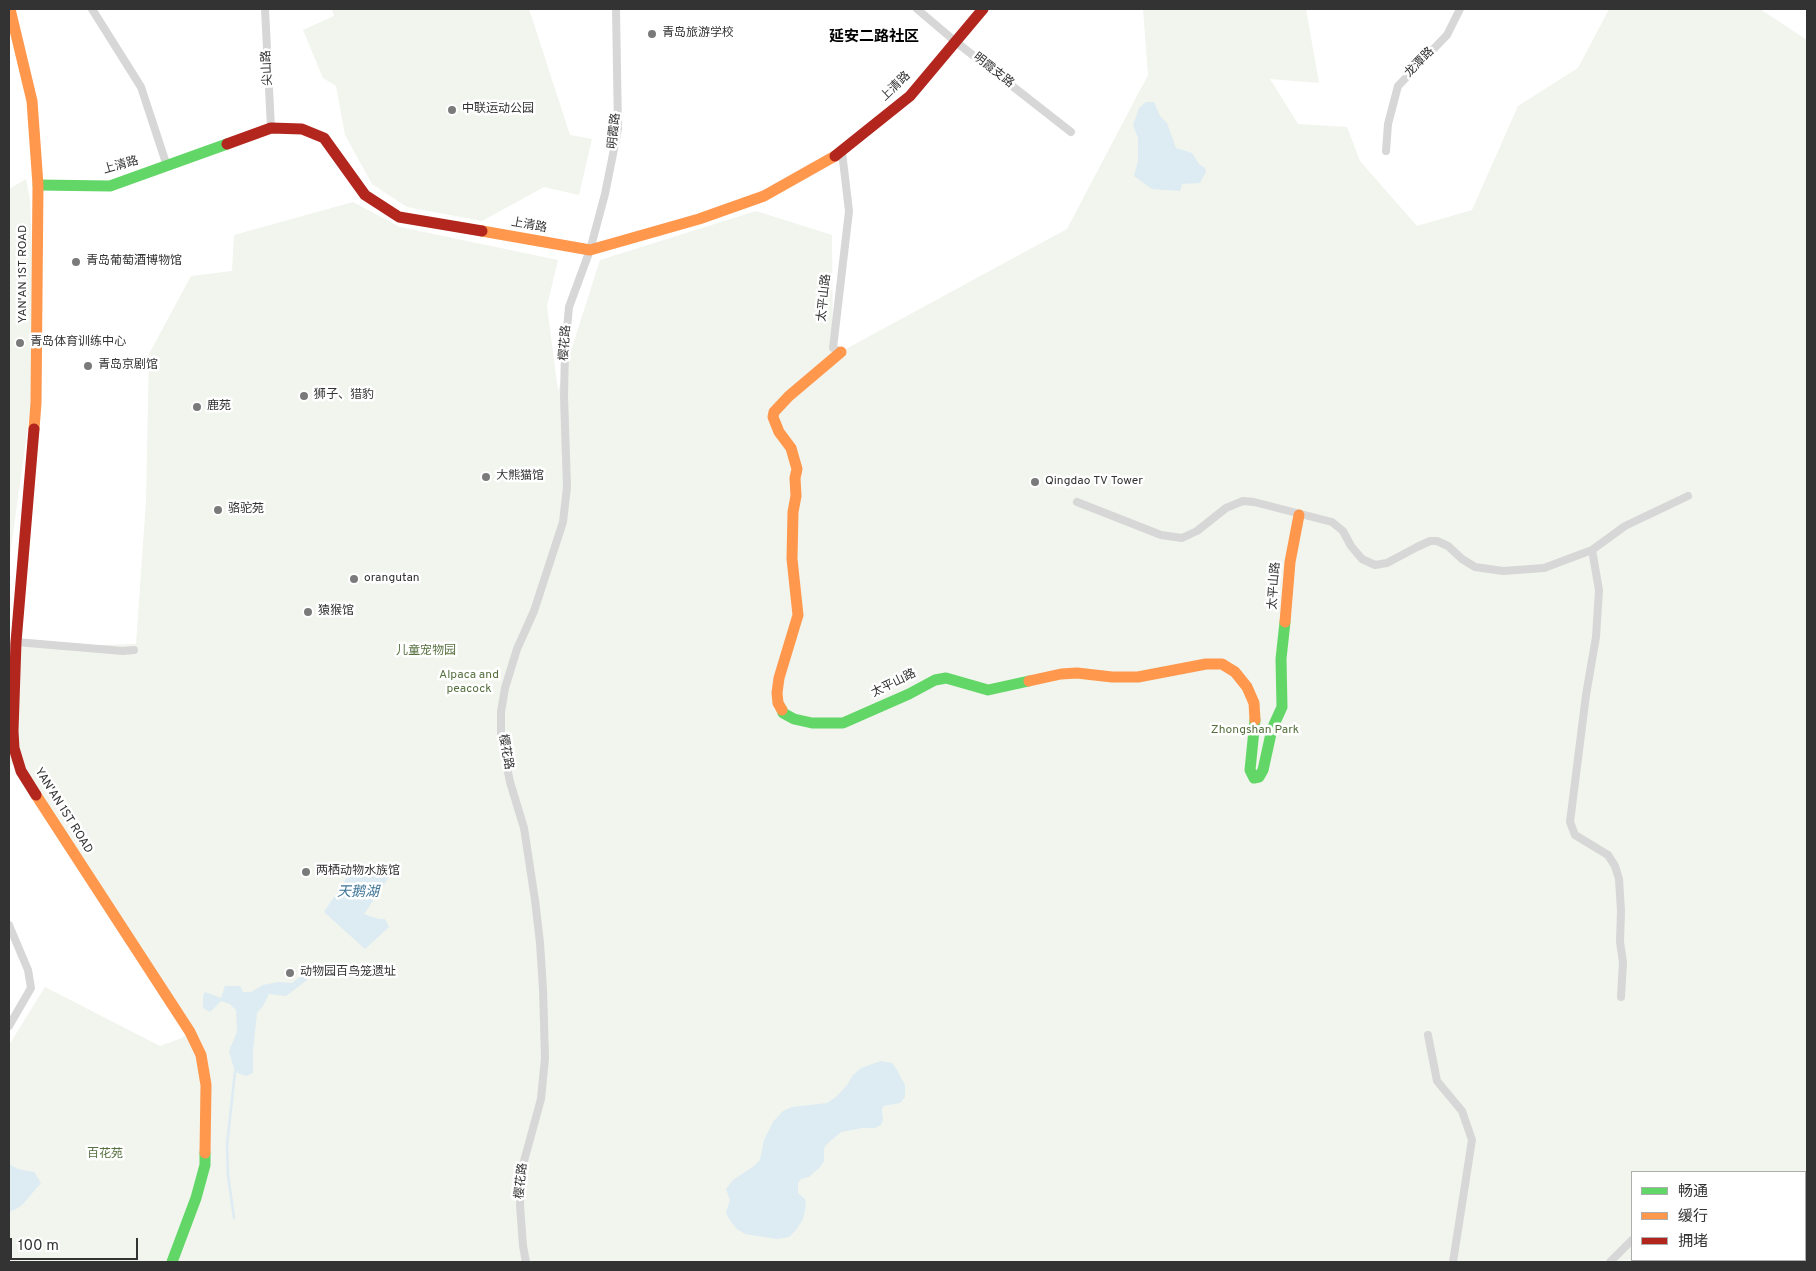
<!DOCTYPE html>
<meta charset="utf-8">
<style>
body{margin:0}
#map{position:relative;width:1816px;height:1271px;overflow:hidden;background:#fff;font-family:Overpass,"Noto Sans SC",sans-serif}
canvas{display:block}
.frame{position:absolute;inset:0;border:10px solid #333;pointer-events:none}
.legend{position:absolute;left:1631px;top:1171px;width:175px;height:90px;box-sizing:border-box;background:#fff;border:1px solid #adadad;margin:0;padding:6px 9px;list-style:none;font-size:15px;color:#333}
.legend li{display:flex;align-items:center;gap:10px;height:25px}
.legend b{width:25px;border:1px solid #adadad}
.scale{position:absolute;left:10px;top:1238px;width:128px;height:22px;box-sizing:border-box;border:2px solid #333;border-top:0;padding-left:6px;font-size:15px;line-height:18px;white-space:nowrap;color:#333;-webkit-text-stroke:4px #fff;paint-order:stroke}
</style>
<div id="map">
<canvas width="1816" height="1271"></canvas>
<div class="frame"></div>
<ul class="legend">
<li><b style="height:6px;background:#63d668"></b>畅通</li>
<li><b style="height:6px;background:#ff974d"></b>缓行</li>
<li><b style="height:6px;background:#b3261e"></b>拥堵</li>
</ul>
<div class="scale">100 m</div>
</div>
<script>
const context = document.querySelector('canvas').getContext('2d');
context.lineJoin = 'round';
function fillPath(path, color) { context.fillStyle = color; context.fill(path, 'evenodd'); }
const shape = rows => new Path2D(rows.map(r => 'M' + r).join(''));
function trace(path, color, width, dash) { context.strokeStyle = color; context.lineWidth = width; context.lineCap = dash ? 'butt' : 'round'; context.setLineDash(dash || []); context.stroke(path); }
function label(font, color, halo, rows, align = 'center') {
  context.font = font + ' Overpass,"Noto Sans SC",sans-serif'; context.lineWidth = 5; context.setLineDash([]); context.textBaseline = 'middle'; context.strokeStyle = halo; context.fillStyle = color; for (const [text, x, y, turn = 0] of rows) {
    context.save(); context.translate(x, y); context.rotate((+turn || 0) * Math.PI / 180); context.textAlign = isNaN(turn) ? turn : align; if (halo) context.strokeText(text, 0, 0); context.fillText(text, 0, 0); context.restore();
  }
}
const green = shape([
 [332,9,529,9,570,135,592,139,579,195,544,187,482,221,407,207,372,184,345,135,336,86,323,78,303,30,334,16],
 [1143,9,1306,9,1319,83,1270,79,1298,124,1347,127,1360,161,1417,226,1472,210,1518,106,1578,68,1609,9,1760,9,1807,40,1807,1262,9,1262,9,1045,45,987,160,1046,182,1038,187,1033,18,761,9,766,9,660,21,647,136,644,146,501,149,354,191,276,232,271,234,235,353,202,400,227,558,260,547,306,558,391,600,260,756,211,832,235,833,356,1067,229,1148,75],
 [1632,1172,1805,1172,1805,1260,1632,1260],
 [26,179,30,200,33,283,31,403,9,563,9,189]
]);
const water = shape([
 [1146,102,1154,102,1160,116,1167,123,1176,148,1192,153,1199,164,1205,168,1206,172,1200,183,1182,184,1180,191,1152,189,1134,176,1138,161,1138,138,1133,125,1139,108],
 [394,864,396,867,364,914,379,919,385,919,389,927,365,949,324,912,350,873,362,875],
 [302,975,305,975,307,980,286,996,269,994,263,1006,257,1013,253,1051,253,1073,246,1076,235,1072,229,1051,237,1032,236,1010,230,1004,221,1001,210,1012,203,1008,203,996,205,992,221,998,225,986,240,986,243,992,251,992,263,985,278,982,292,983],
 [881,1061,892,1063,897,1070,905,1085,905,1097,900,1103,883,1106,882,1110,883,1120,881,1125,875,1128,862,1128,841,1132,827,1144,824,1148,824,1161,821,1166,809,1177,801,1179,798,1183,798,1193,805,1199,806,1205,803,1219,796,1230,789,1237,777,1239,745,1234,737,1229,729,1219,726,1212,730,1200,726,1189,733,1180,754,1166,760,1160,764,1140,773,1122,783,1111,792,1107,827,1103,836,1097,847,1085,853,1075,861,1068],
 [9,1164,18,1169,34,1172,41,1183,22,1205,16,1209,9,1212]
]);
const stream = shape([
 [234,1218,228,1175,227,1145,235,1072]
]);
const street = shape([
 [92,9,141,87,167,166],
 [265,9,271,128],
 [917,9,956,42,1071,132],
 [1386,151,1388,124,1398,86,1447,35,1460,9],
 [841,352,833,348,849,211,842,152],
 [1077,502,1161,535,1182,538,1197,531,1226,508,1243,501,1254,502,1332,522,1343,531,1351,546,1362,559,1375,565,1387,563,1417,547,1430,541,1437,541,1448,546,1462,559,1475,567,1503,571,1544,568,1592,550,1625,526,1688,496],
 [1592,550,1599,590,1596,637,1586,695,1570,822,1575,835,1608,855,1615,866,1619,879,1621,911,1620,942,1623,962,1621,997],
 [9,651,16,642,123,651,134,650],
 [9,925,28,970,31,988,9,1026],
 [1428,1035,1437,1081,1462,1111,1472,1140,1453,1262],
 [1707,1260,1708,1262],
 [526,1262,523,1246,520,1205,521,1172,541,1099,545,1058,543,989,540,943,535,900,524,828,510,782,501,737,501,712,505,688,517,649,534,611,563,522,567,487,564,396,565,350,569,307,590,250,605,194,618,129,616,9],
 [1610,1262,1632,1240]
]);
const fast = shape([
 [38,185,110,186,227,144],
 [782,710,783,713,794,719,812,723,843,723,909,694,935,680,946,678,988,690,1029,681],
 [1255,720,1250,770,1254,778,1259,777,1263,770,1272,729,1282,707,1281,659,1285,622],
 [172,1262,196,1198,205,1165,205,1153]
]);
const slow = shape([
 [10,9,32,101,38,185,36,403,34,429],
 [482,231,590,250,699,219,764,196,835,156],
 [1285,622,1290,562,1299,515],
 [1029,681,1061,674,1077,673,1112,677,1138,677,1206,664,1222,664,1235,672,1247,687,1254,703,1255,720],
 [782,710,778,703,777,693,779,678,798,615,792,559,793,512,796,496,795,478,797,469,791,448,779,432,773,417,774,412,789,396,841,352],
 [36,795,190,1032,201,1055,206,1085,205,1153]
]);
const jam = shape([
 [227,144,271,128,302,129,324,138,365,195,399,217,482,231],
 [835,156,910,96,983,9],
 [34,429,16,642,13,731,14,748,21,771,36,795]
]);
const markers = [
 [652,34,5,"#7a7a7a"],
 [452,110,5,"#7a7a7a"],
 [76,262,5,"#7a7a7a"],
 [20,343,5,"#7a7a7a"],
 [88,366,5,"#7a7a7a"],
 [304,396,5,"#7a7a7a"],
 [197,407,5,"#7a7a7a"],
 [486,477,5,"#7a7a7a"],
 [1035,482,5,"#7a7a7a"],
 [218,510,5,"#7a7a7a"],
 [354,579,5,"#7a7a7a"],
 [308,612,5,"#7a7a7a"],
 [306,872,5,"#7a7a7a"],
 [290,973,5,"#7a7a7a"]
];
const poiNames = [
 ["青岛旅游学校",662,34],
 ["中联运动公园",462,110],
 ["青岛葡萄酒博物馆",86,262],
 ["青岛体育训练中心",30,343],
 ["青岛京剧馆",98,366],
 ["狮子、猎豹",314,396],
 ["鹿苑",207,407],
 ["大熊猫馆",496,477],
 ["Qingdao TV Tower",1045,482],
 ["骆驼苑",228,510],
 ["orangutan",364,579],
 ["猿猴馆",318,612],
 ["两栖动物水族馆",316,872],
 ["动物园百鸟笼遗址",300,973]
];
const streetNames = [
 ["龙潭路",1420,63,-46],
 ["尖山路",268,68,-93],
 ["明霞支路",993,71,38],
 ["上清路",896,87,-44],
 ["明霞路",615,131,-84],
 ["上清路",121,166,-16],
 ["上清路",529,226,10],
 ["YAN'AN 1ST ROAD",24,274,-90],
 ["太平山路",825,298,-84],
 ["樱花路",566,343,-86],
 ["太平山路",1275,586,-86],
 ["太平山路",894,684,-26],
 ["樱花路",505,752,80],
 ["YAN'AN 1ST ROAD",63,811,58],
 ["樱花路",522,1181,-84]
];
const parkNames = [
 ["儿童宠物园",426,652],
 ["Alpaca and",469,676],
 ["peacock",469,690],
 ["Zhongshan Park",1255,731],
 ["百花苑",105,1155]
];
const waterNames = [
 ["天鹅湖",358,893]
];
const quarterNames = [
 ["延安二路社区",874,38]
];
fillPath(green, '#f1f5ed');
fillPath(water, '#ddebf3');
trace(stream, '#ddebf3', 2.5);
trace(street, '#d7d7d7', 8);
trace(fast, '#63d668', 11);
trace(slow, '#ff974d', 11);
trace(jam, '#b3261e', 11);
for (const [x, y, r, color] of markers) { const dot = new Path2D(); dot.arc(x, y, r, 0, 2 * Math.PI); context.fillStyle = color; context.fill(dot); trace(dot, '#fff', 2); }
label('12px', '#333', '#fff', poiNames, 'left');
label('12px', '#333', '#fff', streetNames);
label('12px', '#56703f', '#fff', parkNames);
label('italic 14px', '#3f7597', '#fff', waterNames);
label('bold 15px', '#000', '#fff', quarterNames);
</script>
